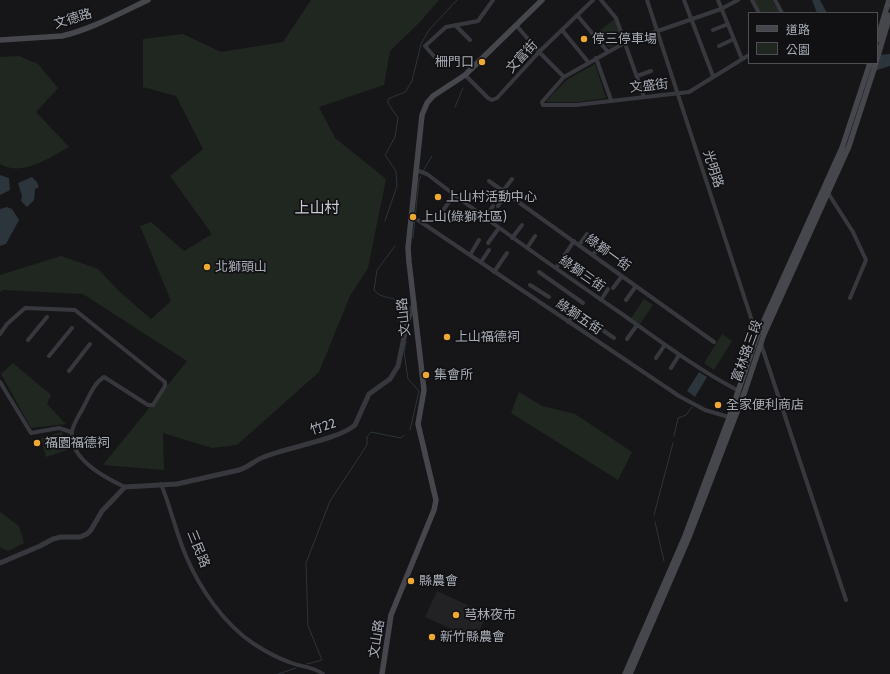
<!DOCTYPE html>
<meta charset="utf-8">
<style>
body{margin:0}
#map{position:relative;width:890px;height:674px;overflow:hidden;background:#161618;font-family:Cabin,"Noto Sans TC",sans-serif}
canvas{display:block}
.legend{position:absolute;left:748px;top:12px;width:130px;height:52px;box-sizing:border-box;background:#111113;border:1px solid #4d4f55;margin:0;padding:5px 7px;list-style:none;font-size:12px;color:#a8adb7}
.legend li{display:flex;align-items:center;gap:8px;height:20px}
.legend b{width:20px;border:1px solid #4d4f55}
</style>
<div id="map">
<canvas width="890" height="674"></canvas>
<ul class="legend">
<li><b style="height:5px;background:#45474c"></b>道路</li>
<li><b style="height:11px;background:#202720"></b>公園</li>
</ul>
</div>
<script>
const ctx = document.querySelector('canvas').getContext('2d');
ctx.lineJoin = 'round';
function paint(path, color) {
  ctx.fillStyle = color;
  ctx.fill(path, 'evenodd');
}
function strokePath(path, color, width, dash) {
  ctx.strokeStyle = color;
  ctx.lineWidth = width;
  ctx.lineCap = dash ? 'butt' : 'round';
  ctx.setLineDash(dash || []);
  ctx.stroke(path);
}
function drawText(font, color, halo, rows, align = 'center') {
  ctx.font = font + ' Cabin,"Noto Sans TC",sans-serif';
  ctx.lineWidth = 3.5;
  ctx.setLineDash([]);
  ctx.textBaseline = 'middle';
  ctx.strokeStyle = halo;
  ctx.fillStyle = color;
  for (const [text, x, y, turn = 0] of rows) {
    ctx.save();
    ctx.translate(x, y);
    ctx.rotate((+turn || 0) * Math.PI / 180);
    ctx.textAlign = isNaN(turn) ? turn : align;
    if (halo) ctx.strokeText(text, 0, 0);
    ctx.fillText(text, 0, 0);
    ctx.restore();
  }
}
paint(new Path2D(`
 M437,591L487,614L475,640L425,617Z`), '#222225');
paint(new Path2D(`
 M311,0H439L421,21L390,51L384,85L319,107L335,138L386,179L368,268L350,296L319,372L237,445L212,448L163,433L164,470L103,465L187,361L83,294L3,290L0,292V275L61,256L98,269L120,292L151,319L171,301L140,226L151,222L184,251L212,234L170,176L203,149L176,96L143,87V39L183,34L221,52L283,42Z
 M754,0H772L780,13H760Z
 M615,19L621,38L620,41L610,48L607,46L596,33Z
 M19,56L38,64L58,88L36,112L69,147C49,158 22,177 0,164V57Z
 M595,64L606,98L578,102H547V100L568,79Z
 M644,299L653,305L640,324L631,318Z
 M722,334L732,341L714,370L704,363Z
 M13,363L51,395L47,404L66,424L31,428L1,374Z
 M519,392L542,406L575,414L632,452L618,480L511,413Z
 M62,432L67,450L46,457L41,438Z
 M0,512L19,526L24,543L8,551L0,547Z`), '#202720');
paint(new Path2D(`
 M812,0H820L827,13H817Z
 M890,54V66L874,71L864,63H877L880,55Z
 M0,175L9,178L10,190L0,195Z
 M32,177L37,182L39,187L35,189L34,200L27,207L21,201L22,196L18,183Z
 M7,207L12,209L19,220L6,244L0,246V209Z
 M699,372L707,377L695,397L687,391Z`), '#2c353b');
strokePath(new Path2D(`
 M455,107L463,88
 M423,171L432,156
 M385,221L397,186L396,171L385,155L395,137L398,118L388,103V99L405,92L412,81L421,44L429,30L457,0
 M413,238L419,180L421,176
 M395,246L377,270L374,290C381,300 395,295 403,305L398,321L403,324
 M406,341L404,352L408,379L419,391L410,430
 M674,436L678,418L686,415L692,407
 M654,515L673,443
 M655,522L664,561
 M307,664L322,660L308,626L306,563L330,501L367,445V437L371,432L401,438L404,435
 M278,674L296,668`), '#2c353b', 1);
strokePath(new Path2D(`
 M601,0L616,18L644,97
 M647,0L757,336
 M684,0L713,76
 M718,0L742,59
 M738,0L721,9L626,42L564,77L542,102L543,105H576L689,92L749,55
 M752,0L759,13
 M775,0L782,13
 M577,15L608,52
 M455,25L470,40
 M516,25L539,52L564,77
 M562,30L589,63
 M713,30L728,24
 M719,46L734,39
 M596,58L611,100
 M439,62L425,46L446,27L478,21L493,0
 M465,75L488,98L492,100L497,98L539,52L593,0
 M637,76L651,71
 M416,170L427,174C491,223 556,269 622,314C660,341 697,369 739,391
 M489,181L714,342
 M503,191L512,179
 M828,193L853,232L866,260L850,298
 M498,206L506,193
 M444,209L454,195
 M485,218L493,206
 M418,220L679,396L705,410L732,418
 M512,238L522,225
 M488,243L499,228
 M579,245L587,234
 M527,248L535,236
 M470,255L479,240
 M593,255L600,245
 M481,262L489,250
 M556,268L574,241
 M494,272L507,253
 M539,272L583,303
 M530,285L549,297
 M613,288L622,276
 M601,300L608,289
 M626,300L636,286
 M568,322L577,310
 M591,322L614,338
 M0,334L7,324L25,308L75,310L165,382V386L153,405H148L104,377C93,384 89,397 83,408C80,414 72,425 72,433C70,459 105,478 125,487
 M627,339L637,325
 M28,340L47,317
 M761,344L846,600
 M49,356L72,328
 M656,358L664,346
 M671,368L679,355
 M69,371L90,344
 M0,382L31,433L59,428L71,432
 M161,484C171,508 176,533 186,556C200,589 224,624 254,644C265,651 277,658 289,662C300,667 313,666 323,674`), '#37383d', 4);
strokePath(new Path2D(`
 M0,563L40,546L53,539L61,537H80L87,534L91,530L102,511L125,487L177,484L239,470C249,467 255,460 264,457C287,447 338,440 355,425L369,394L390,379L398,366L407,323L414,303`), '#37383d', 5);
strokePath(new Path2D(`
 M0,40L62,36C92,29 120,13 148,0
 M877,40L889,0
 M877,59L890,15
 M382,674L391,615L434,510L436,500L418,424L424,390L409,262L408,248L422,115L427,103L433,96L465,75L542,0
 M625,674L685,536L729,418L757,336L842,148L870,63
 M630,674L689,537L745,391L764,334L849,146L876,63`), '#45474c', 5.5);
for (const [x, y, r, color] of [
 [584,39,4,"#f0a835"],
 [482,62,4,"#f0a835"],
 [438,197,4,"#f0a835"],
 [413,217,4,"#f0a835"],
 [207,267,4,"#f0a835"],
 [447,337,4,"#f0a835"],
 [426,375,4,"#f0a835"],
 [718,405,4,"#f0a835"],
 [37,443,4,"#f0a835"],
 [411,581,4,"#f0a835"],
 [456,615,4,"#f0a835"],
 [432,637,4,"#f0a835"]
]) {
  const dot = new Path2D();
  dot.arc(x, y, r, 0, 2 * Math.PI);
  ctx.fillStyle = color;
  ctx.fill(dot);
  strokePath(dot, '#111113', 1.5);
}
drawText('13px', '#a8adb7', '#111113', [
 ["文德路",73,19,-17],
 ["文富街",522,57,-47],
 ["文盛街",649,86,-6],
 ["光明路",713,169,72],
 ["綠獅一街",608,253,36],
 ["綠獅三街",582,274,35],
 ["文山路",404,317,-96],
 ["綠獅五街",579,317,34],
 ["富林路三段",747,351,-70],
 ["竹22",323,427,-17],
 ["三民路",198,549,68],
 ["文山路",377,639,-81]
]);
drawText('13px', '#a8adb7', '#111113', [
 ["停三停車場",592,39],
 ["柵門口",474,62,"right"],
 ["上山村活動中心",446,197],
 ["上山(綠獅社區)",421,217],
 ["北獅頭山",215,267],
 ["上山福德祠",455,337],
 ["集會所",434,375],
 ["全家便利商店",726,405],
 ["福園福德祠",45,443],
 ["縣農會",419,581],
 ["芎林夜市",464,615],
 ["新竹縣農會",440,637]
], 'left');
drawText('15px', '#c9ccd4', '#111113', [
 ["上山村",317,209]
]);
</script>
